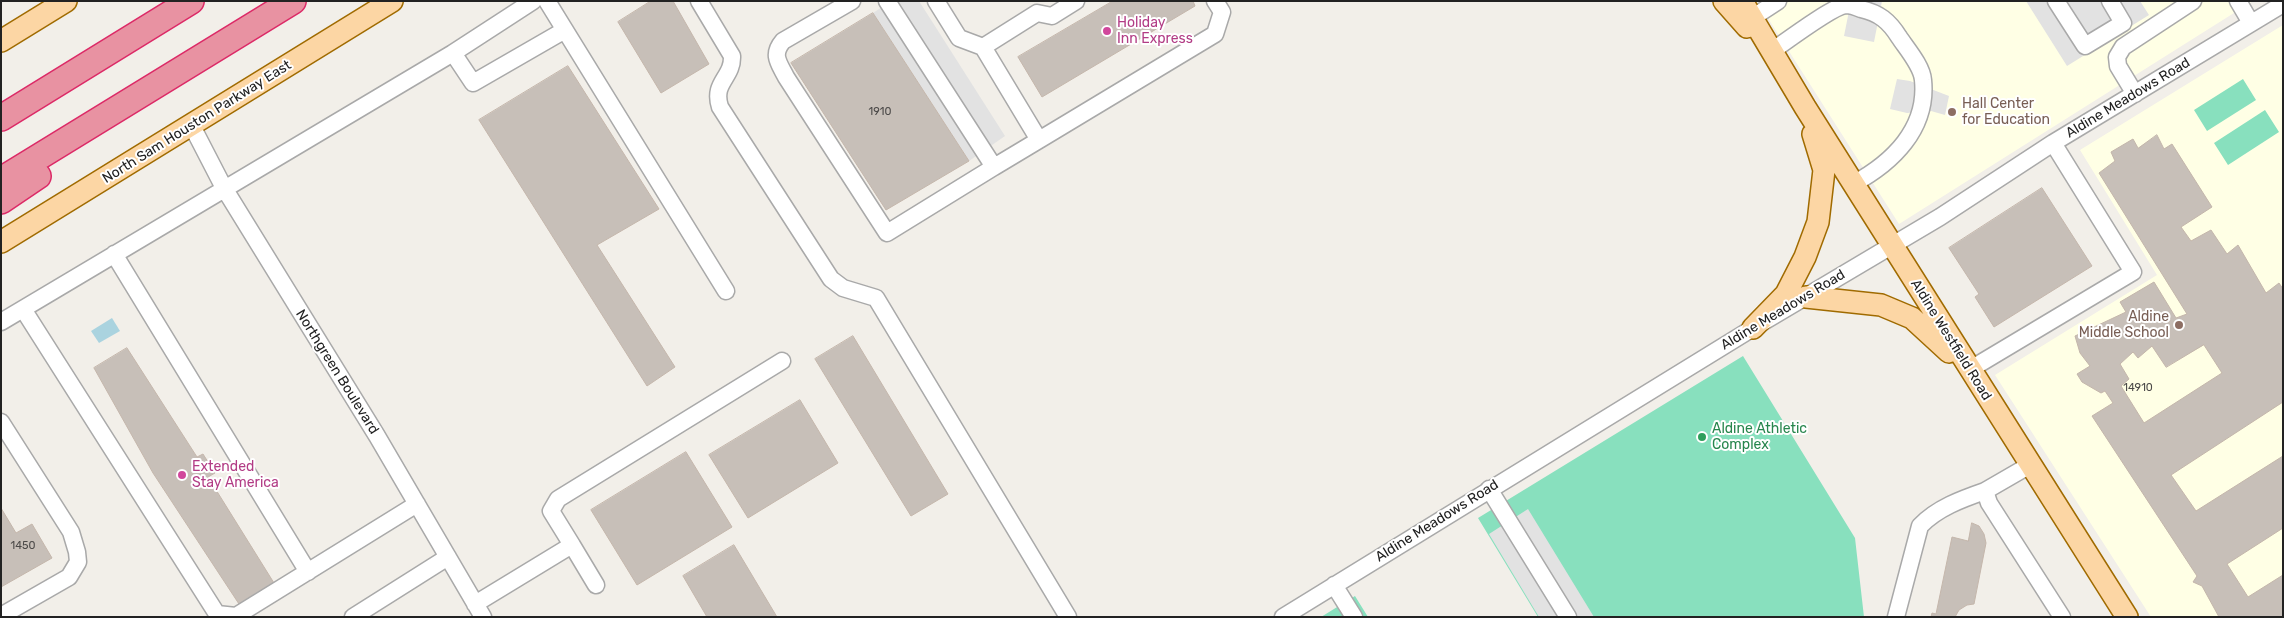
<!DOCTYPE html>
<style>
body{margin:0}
#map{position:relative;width:2284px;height:618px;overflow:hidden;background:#f2efe9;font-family:Rubik,sans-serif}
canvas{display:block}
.frame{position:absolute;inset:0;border:2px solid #222;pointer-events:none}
</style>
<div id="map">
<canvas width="2284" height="618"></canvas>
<div class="frame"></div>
</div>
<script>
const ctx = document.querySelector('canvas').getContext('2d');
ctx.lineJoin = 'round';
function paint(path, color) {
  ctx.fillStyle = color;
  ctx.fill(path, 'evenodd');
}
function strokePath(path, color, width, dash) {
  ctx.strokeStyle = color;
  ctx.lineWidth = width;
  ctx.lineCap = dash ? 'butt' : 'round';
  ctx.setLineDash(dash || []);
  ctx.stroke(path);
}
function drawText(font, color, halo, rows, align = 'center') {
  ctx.font = font + ' Rubik,sans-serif';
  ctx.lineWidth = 4;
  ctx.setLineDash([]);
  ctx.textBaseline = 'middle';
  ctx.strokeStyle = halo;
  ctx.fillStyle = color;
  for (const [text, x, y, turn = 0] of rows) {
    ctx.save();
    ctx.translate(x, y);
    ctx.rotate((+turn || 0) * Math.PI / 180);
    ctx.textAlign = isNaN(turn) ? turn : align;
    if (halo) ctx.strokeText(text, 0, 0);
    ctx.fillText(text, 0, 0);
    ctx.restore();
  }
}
paint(new Path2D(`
 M1757,1H2253L1899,224Z
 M2283,25V617H2151L1995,375L2157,275L2080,150Z`), '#ffffe5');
paint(new Path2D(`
 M2243,79L2256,100L2207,131L2194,110Z
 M2265,110L2279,132L2228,165L2214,143Z
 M1743,356L1855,538L1864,617H1538L1478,518Z
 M1355,596L1368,617H1321Z`), '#88e0be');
paint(new Path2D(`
 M891,1H919L1005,136L969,161L873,13Z
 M1851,1H1882L1874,42L1844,36Z
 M2026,1H2140L2149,15L2067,66Z
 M1897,79L1910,81L1949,96L1945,115L1931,111L1907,113L1890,109Z
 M1528,509L1594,617H1539L1489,534Z`), '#e2e2e2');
paint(new Path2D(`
 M112,318L120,331L99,343L91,331Z`), '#aad3df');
const building = new Path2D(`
 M651,1H673L709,64L661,93L618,22Z
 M1113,1H1193L1195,6L1042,97L1018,57Z
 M873,13L969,161L886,210L791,63Z
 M568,66L659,209L597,245L675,367L647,386L479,120Z
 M2157,135L2164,149L2172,144L2212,207L2181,227L2191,241L2211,230L2227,254L2238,245L2266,293L2279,283L2283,289V402L2171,475L2196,511L2283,456V528L2227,564L2248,597L2283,575V617H2219L2202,586L2193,582L2197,576L2092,416L2113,403L2105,391L2101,393L2082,382L2077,374L2090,366L2080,353L2075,336L2126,312L2120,302L2154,282L2176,318L2187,314L2099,173L2115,161L2111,152L2133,139L2138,148ZM2204,345L2222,373L2144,423L2121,386L2129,379L2120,364L2133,352L2138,358L2152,346L2166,367Z
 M2042,188L2092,266L1994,327L1975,297L1979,294L1949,248Z
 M853,336L948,494L911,516L815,359Z
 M127,348L197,457L203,454L215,473L208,477L274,583L239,604L153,473L94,368Z
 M800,400L838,463L748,518L709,455Z
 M686,452L732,527L637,585L591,510Z
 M1,508L16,533L32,524L52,558L1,587Z
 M1972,523L1979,526L1984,534L1986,543L1974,604L1967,605L1959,610L1955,617H1931L1932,613L1936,614L1952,537L1968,541Z
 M734,545L777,617H707L683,576Z`);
paint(building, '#c7bfb8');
strokePath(building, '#c4b6ab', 1);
const minor = new Path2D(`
 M547,1L726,291
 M699,1L732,56C733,78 712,82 720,107L831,279L843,288L876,298L1068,617
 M852,1L783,41C771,55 779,63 786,77L887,233L994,167L887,1
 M936,1L959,38L983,47L1037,13L1052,16L1076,1
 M2056,1L2085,46L2123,23L2110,1
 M2238,1L2251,23
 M1752,18L1778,1
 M983,47L1039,140L1215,34L1222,12L1215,1
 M1772,51C1785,42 1833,6 1846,5C1851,5 1856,7 1861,9C1879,13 1889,21 1899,37C1907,49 1922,66 1923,80C1928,129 1892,163 1853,184
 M453,53L473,83L565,30
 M2135,94L2118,66L2117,57L2123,47L2193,1
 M192,126L224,188L377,436L483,617
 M994,167L1039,140
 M114,254L308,572
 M23,309L217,614L236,616L417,504
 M1,322L453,53L533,1
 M1969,370L2133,272L2053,143
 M1,422L71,532L77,552L78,562L69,577L1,616
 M2030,465L1985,491L1989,503L2062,617
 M1489,489L1568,617
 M572,545L596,585
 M1334,585L1354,617
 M475,604L572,545L551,511L558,499L782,361
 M353,617L448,557
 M1283,617L1753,328L1940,217L2053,143L2283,4
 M1896,617L1920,526C1937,508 1962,499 1985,491`);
const major = new Path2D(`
 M1724,1L1747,27
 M1742,1L1805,107L2127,617
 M1,41L66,1
 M1,242L392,1
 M1806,297L1881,305L1912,318L1949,352
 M1753,328L1786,294L1805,257L1818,222L1824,170L1813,134`);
const highway = new Path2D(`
 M1,118L191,1
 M1,180L293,1
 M1,201L38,176`);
strokePath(minor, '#a9a9a9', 19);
strokePath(major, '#a06b00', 24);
strokePath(highway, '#dc2a67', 28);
strokePath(minor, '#fff', 16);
strokePath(major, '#fcd6a4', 21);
strokePath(highway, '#e892a2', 25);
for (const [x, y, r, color] of [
 [1107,31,5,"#d1479c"],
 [1952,112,5,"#8d6e63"],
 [2179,325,5,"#8d6e63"],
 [1702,437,5,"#2e9e5b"],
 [182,475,5,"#d1479c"]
]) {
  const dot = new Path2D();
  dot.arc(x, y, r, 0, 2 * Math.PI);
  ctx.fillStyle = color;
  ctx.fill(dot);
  strokePath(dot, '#fff', 2);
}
drawText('11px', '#4b4948', null, [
 ["1910",880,112],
 ["14910",2138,388],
 ["1450",23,546]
]);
drawText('14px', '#b23c85', '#fff', [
 ["Holiday",1117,23],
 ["Inn Express",1117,39],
 ["Extended",192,467],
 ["Stay America",192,483]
], 'left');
drawText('14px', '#222', '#fff', [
 ["Aldine Meadows Road",2128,98,-31],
 ["North Sam Houston Parkway East",197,122,-32],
 ["Aldine Meadows Road",1783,310,-31],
 ["Aldine Westfield Road",1951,340,58],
 ["Northgreen Boulevard",337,372,58],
 ["Aldine Meadows Road",1437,521,-32]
]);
drawText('14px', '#785e54', '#fff', [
 ["Hall Center",1962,104],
 ["for Education",1962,120],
 ["Aldine",2169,317,"right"],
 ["Middle School",2169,333,"right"]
], 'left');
drawText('14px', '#27864d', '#fff', [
 ["Aldine Athletic",1712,429],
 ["Complex",1712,445]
], 'left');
</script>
